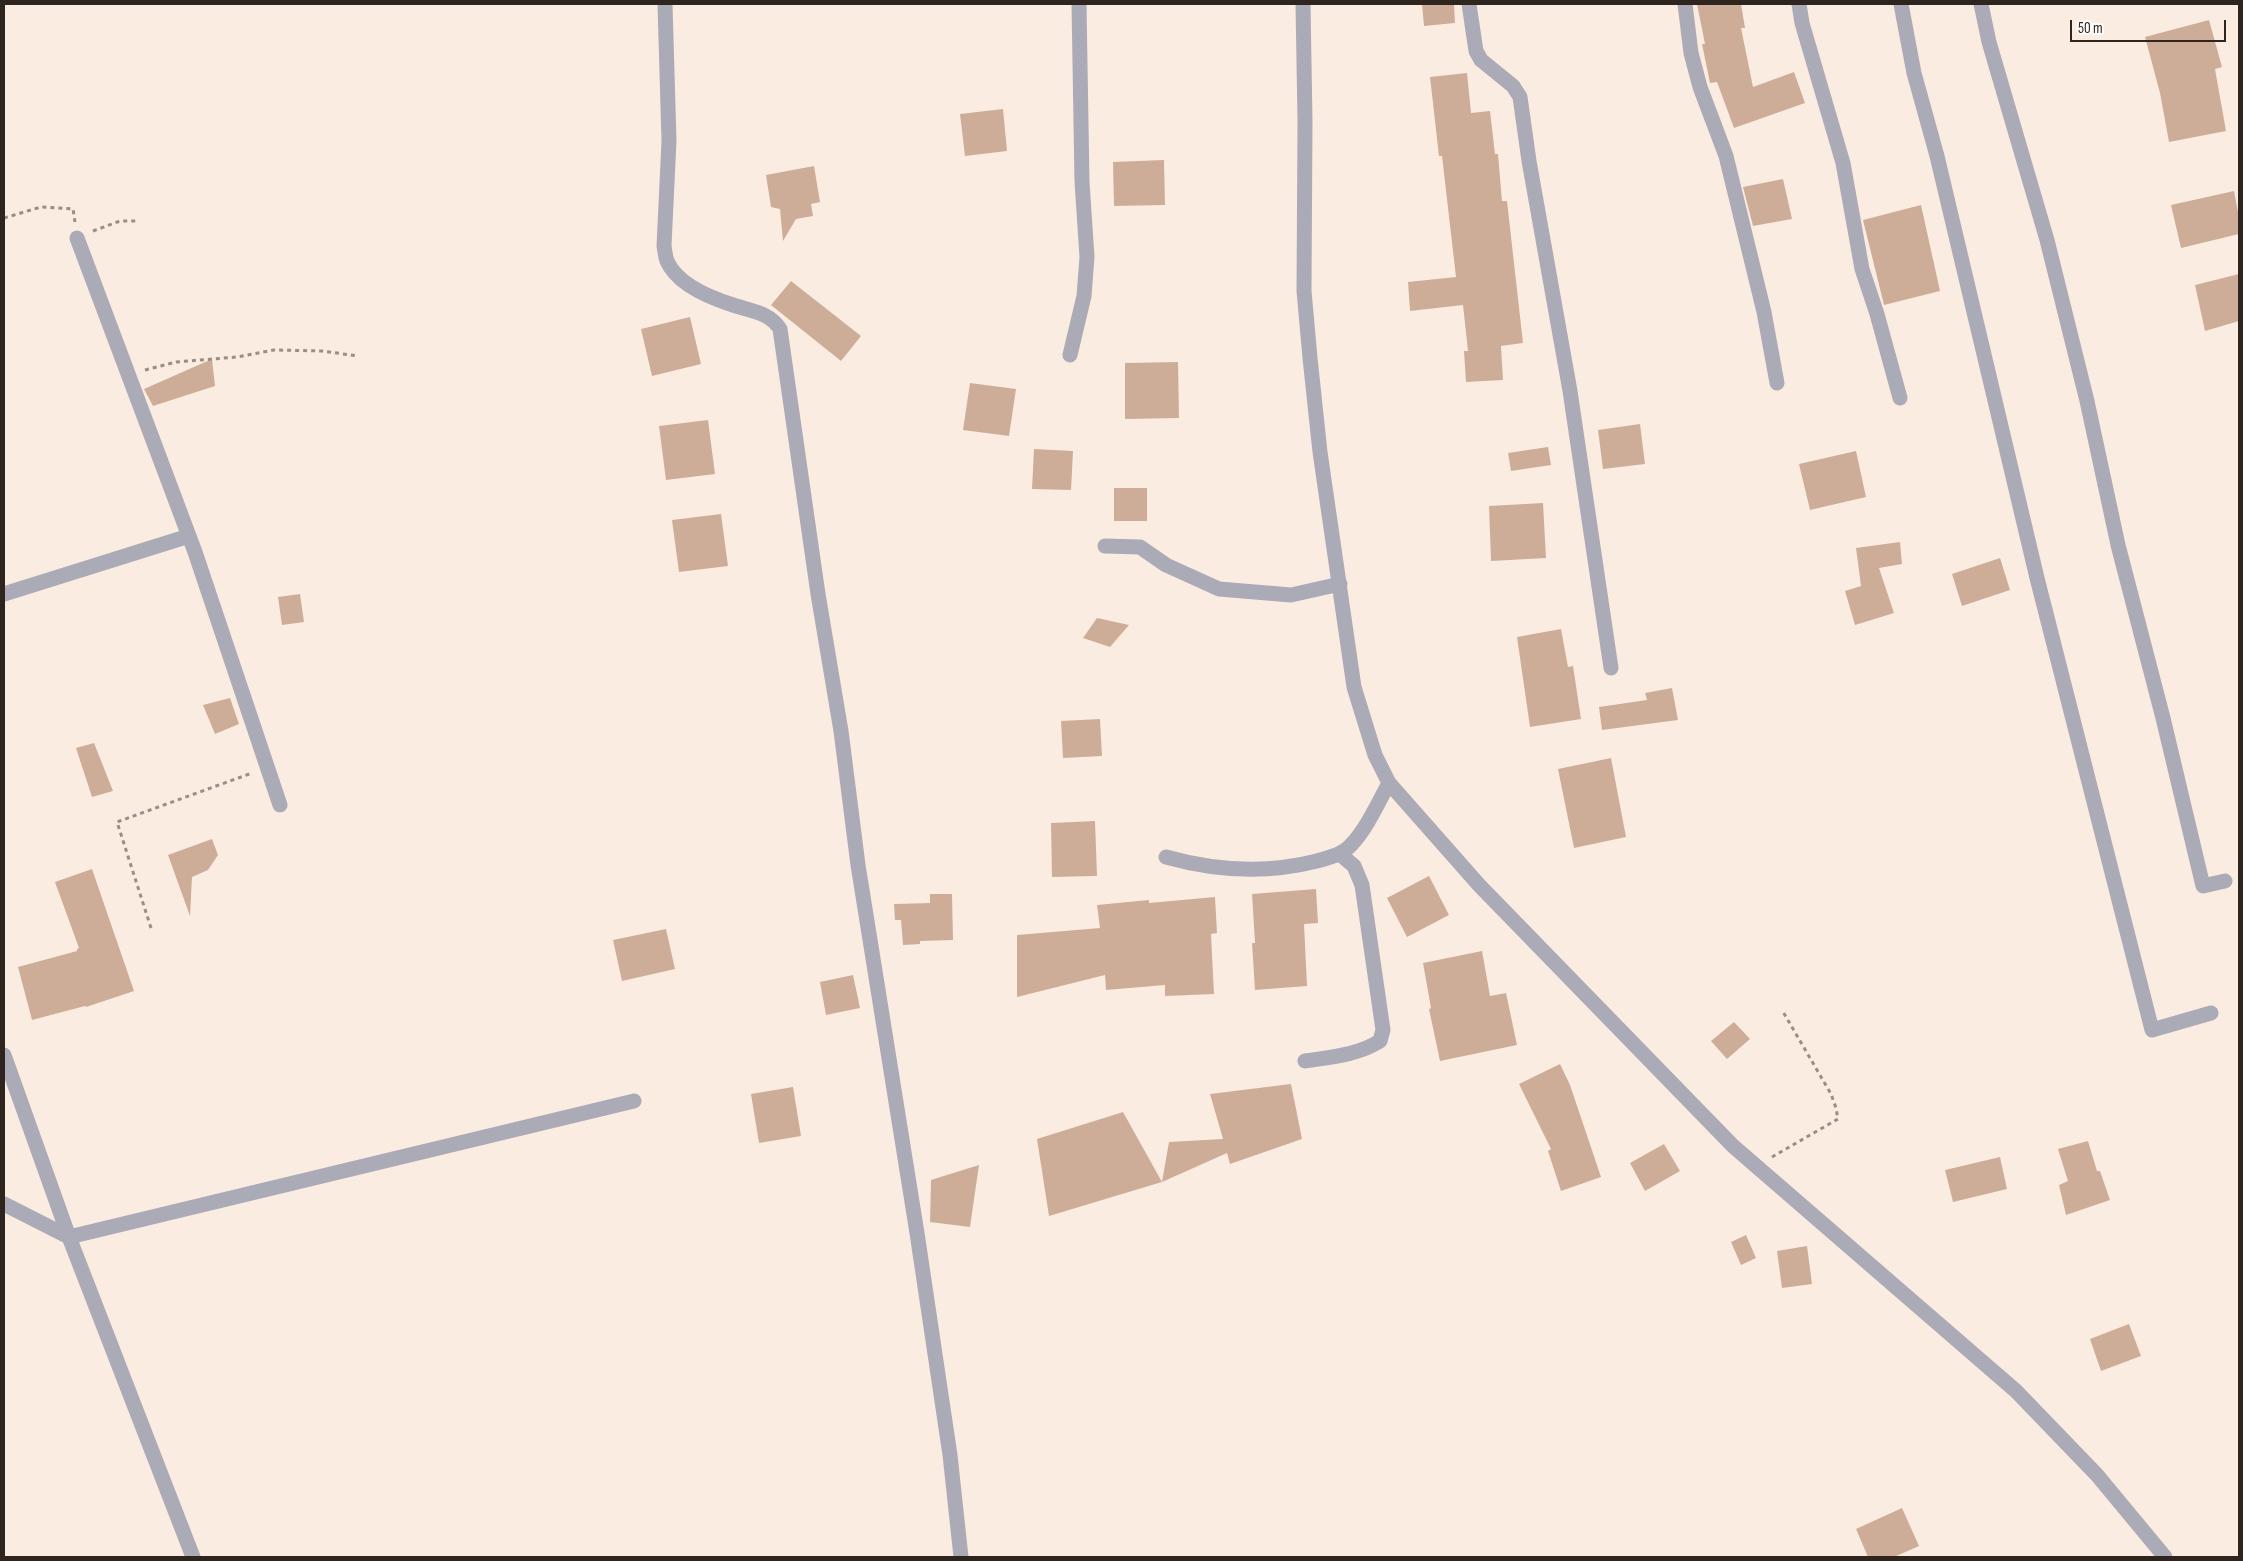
<!DOCTYPE html>
<style>
body{margin:0}
#map{position:relative;width:2243px;height:1561px;overflow:hidden;background:#fbece2;font-family:"Sofia Sans Condensed",sans-serif}
canvas{display:block}
.frame{position:absolute;inset:0;border:5px solid #2f251f;pointer-events:none}
.scale{position:absolute;left:2070px;top:20px;width:156px;height:22px;box-sizing:border-box;border:2px solid #2f251f;border-top:0;padding-left:6px;font-size:15px;line-height:18px;white-space:nowrap;color:#2f251f;-webkit-text-stroke:4px #fcfcfc;paint-order:stroke}
</style>
<div id="map">
<canvas width="2243" height="1561"></canvas>
<div class="frame"></div>
<div class="scale">50 m</div>
</div>
<script>
const ctx = document.querySelector('canvas').getContext('2d');
ctx.lineJoin = 'round';
function paint(path, color) {
  ctx.fillStyle = color;
  ctx.fill(path, 'evenodd');
}
function strokePath(path, color, width, dash) {
  ctx.strokeStyle = color;
  ctx.lineWidth = width;
  ctx.lineCap = dash ? 'butt' : 'round';
  ctx.setLineDash(dash || []);
  ctx.stroke(path);
}
paint(new Path2D(`
 M1422,4H1454L1455,23L1424,26Z
 M1697,4H1741L1745,28H1741L1753,87L1794,72L1805,103L1734,128L1717,82L1710,83L1702,44H1705Z
 M2209,20L2222,67L2215,69L2226,131L2169,142L2160,93L2145,37Z
 M1467,73L1471,113L1490,111L1495,154H1498L1502,201H1507L1523,343L1501,346L1503,380L1466,382L1464,351H1468L1463,305L1410,311L1408,282L1456,277L1442,156H1439L1430,77Z
 M1003,109L1007,151L965,156L960,114Z
 M1164,160L1165,205L1114,206L1113,162Z
 M814,166L820,202L811,204L813,216L796,219L783,241L780,209L771,207L766,175Z
 M1783,179L1792,219L1753,226L1743,187Z
 M2234,191L2239,217V234L2181,248L2171,205Z
 M1921,205L1940,291L1884,305L1863,220Z
 M2239,274V321L2205,331L2195,285Z
 M791,281L861,336L841,361L771,305Z
 M690,317L701,364L652,376L641,329Z
 M212,359L215,386L153,406L144,389Z
 M1178,362L1179,418L1125,419V363Z
 M970,383L1016,389L1009,436L963,430Z
 M708,420L715,474L666,480L659,426Z
 M1640,424L1645,464L1603,469L1598,430Z
 M1548,447L1551,465L1511,471L1508,453Z
 M1034,449L1073,451L1071,490L1032,489Z
 M1856,451L1866,497L1810,510L1799,464Z
 M1114,488H1147V521H1114Z
 M1543,503L1546,558L1491,561L1489,506Z
 M721,514L728,566L679,572L672,520Z
 M1900,542L1902,564L1879,568L1894,613L1855,625L1845,591L1861,586L1856,548Z
 M2000,558L2010,590L1962,606L1952,574Z
 M300,594L304,622L282,625L278,597Z
 M1097,618L1129,625L1110,647L1083,638Z
 M1561,629L1568,667L1573,666L1581,719L1530,727L1517,637Z
 M1672,688L1678,720L1602,730L1599,707L1647,700L1645,693Z
 M230,698L239,724L215,734L203,705Z
 M1100,719L1102,756L1063,758L1061,721Z
 M94,743L113,791L92,797L76,748Z
 M1611,758L1626,837L1574,848L1558,769Z
 M1095,821L1097,876L1052,877L1051,823Z
 M212,839L218,855L208,870L192,877L190,916L168,855Z
 M92,869L134,991L86,1007L85,1006L32,1020L18,967L77,951V949L79,948L55,882Z
 M1429,876L1449,915L1407,937L1387,898Z
 M1316,889L1318,923L1304,924L1307,986L1255,990L1252,943H1255L1252,894Z
 M930,894H952L953,940L920,941V944L903,945L901,920H895L894,904L930,903Z
 M1215,897L1217,933L1211,934L1214,994L1165,996V985L1106,990L1105,975L1017,997V935L1100,928L1097,905L1149,900V903Z
 M666,929L675,969L622,981L613,940Z
 M1482,951L1490,996L1506,993L1517,1045L1440,1061L1429,1009L1431,1008L1423,963Z
 M853,975L860,1008L826,1015L820,982Z
 M1734,1022L1750,1039L1727,1059L1711,1041Z
 M1560,1064L1570,1085L1601,1177L1561,1191L1548,1151L1551,1149L1519,1084Z
 M1291,1084L1302,1139L1230,1164L1227,1153L1162,1182L1169,1142L1223,1139L1210,1094Z
 M793,1087L801,1136L759,1143L751,1094Z
 M1123,1112L1162,1182L1049,1216L1037,1139Z
 M2088,1141L2097,1171H2100L2110,1200L2066,1215L2059,1185L2068,1181L2058,1149Z
 M1664,1144L1680,1171L1645,1191L1630,1163Z
 M2000,1157L2007,1189L1953,1202L1945,1170Z
 M979,1165L970,1227L930,1222L931,1180Z
 M1746,1235L1756,1258L1741,1265L1731,1242Z
 M1807,1246L1812,1284L1782,1288L1777,1251Z
 M2129,1324L2141,1356L2101,1371L2090,1339Z
 M1902,1508L1919,1546L1894,1557H1868L1856,1529Z`), '#cead98');
strokePath(new Path2D(`
 M4,218L41,207L73,209L75,222
 M93,231L120,221H137
 M145,370L176,362L237,357L274,350L322,351L358,356
 M151,928L117,822L252,773
 M1772,1157L1838,1119L1836,1108L1831,1094L1782,1010`), '#9a8d85', 3, [4, 4]);
strokePath(new Path2D(`
 M665,4L669,141L664,246C665,251 665,256 667,261C677,284 711,298 733,305C751,311 769,312 780,329L818,594L841,731L858,865L917,1233L950,1455L961,1557
 M1303,4L1305,121L1304,291L1310,358L1320,452L1354,687L1375,755L1389,783L1479,885L1733,1146L2016,1391L2097,1475L2165,1557
 M1469,4L1476,51L1481,60L1513,86L1520,97L1529,161L1570,391L1611,668
 M1685,4L1691,53L1700,87L1726,156L1764,312L1777,383
 M1799,4L1802,23L1843,163L1862,269L1877,314L1900,398
 M1901,4L1914,73L1937,156L2037,578L2152,1030L2211,1013
 M1981,4L1989,42L2047,240L2087,401L2118,545L2163,718L2203,886L2225,881
 M77,238L195,552L280,805
 M1070,355L1084,296L1087,257L1082,182L1079,4
 M1105,546L1140,547L1166,565L1219,589L1291,595L1340,584
 M4,594L189,536
 M1166,857C1216,871 1266,874 1317,861C1330,857 1342,855 1351,845C1367,828 1378,803 1389,783
 M4,1055L69,1237L193,1557
 M1305,1061C1331,1057 1358,1055 1380,1041L1383,1030L1362,885L1354,866L1340,854
 M4,1204L69,1237L634,1101`), '#ababb7', 15);
</script>
